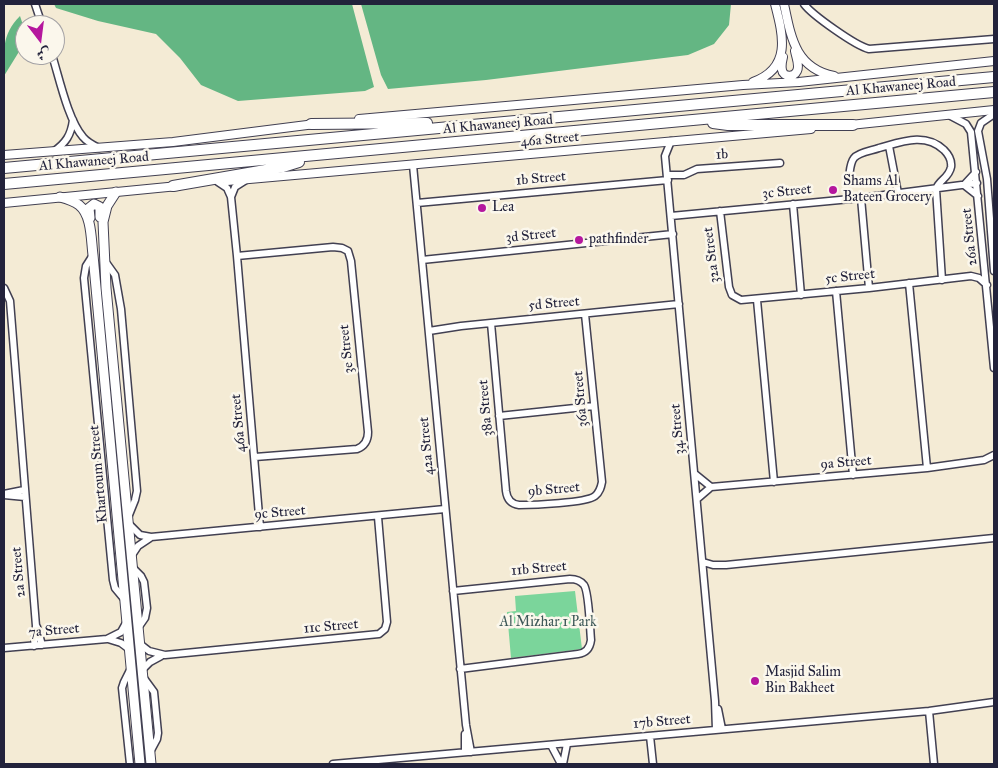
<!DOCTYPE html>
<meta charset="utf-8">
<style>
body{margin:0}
#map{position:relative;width:998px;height:768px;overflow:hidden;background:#f4ebd5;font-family:"IM FELL Great Primer",Amiri,serif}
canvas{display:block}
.frame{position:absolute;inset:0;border:5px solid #22223b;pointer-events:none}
.north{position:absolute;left:15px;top:15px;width:50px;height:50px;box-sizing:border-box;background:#fbf7ec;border:1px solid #a4a2a5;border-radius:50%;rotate:165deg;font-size:14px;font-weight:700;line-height:20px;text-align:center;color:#22223b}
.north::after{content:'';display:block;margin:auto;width:18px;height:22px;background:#b5179e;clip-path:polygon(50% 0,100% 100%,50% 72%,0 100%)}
</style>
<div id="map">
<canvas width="998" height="768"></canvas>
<div class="frame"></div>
<div class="north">ش</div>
</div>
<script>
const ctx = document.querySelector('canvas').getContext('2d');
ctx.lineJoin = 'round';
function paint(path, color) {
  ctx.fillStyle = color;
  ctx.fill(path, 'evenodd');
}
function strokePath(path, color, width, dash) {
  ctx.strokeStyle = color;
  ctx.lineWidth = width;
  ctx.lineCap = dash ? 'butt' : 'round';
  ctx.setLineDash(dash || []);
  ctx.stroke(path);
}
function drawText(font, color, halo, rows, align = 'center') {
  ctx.font = font + ' "IM FELL Great Primer",serif';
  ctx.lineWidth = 5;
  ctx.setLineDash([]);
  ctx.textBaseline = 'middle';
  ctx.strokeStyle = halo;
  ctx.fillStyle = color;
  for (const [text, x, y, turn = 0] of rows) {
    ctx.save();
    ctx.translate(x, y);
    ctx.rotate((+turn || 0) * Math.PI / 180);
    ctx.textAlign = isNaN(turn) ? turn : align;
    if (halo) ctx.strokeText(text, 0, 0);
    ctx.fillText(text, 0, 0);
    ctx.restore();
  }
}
paint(new Path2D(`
 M575,591L582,649L511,658L507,612L516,611L515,596Z`), '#7bd59b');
paint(new Path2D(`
 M54,4H352L374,87L365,91L238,101L201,85L180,58L156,34L98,21L56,8Z
 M361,4H731L729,25L714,44L688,55L486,80L388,89L381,75Z
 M20,16L25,31V42L4,76C4,52 1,35 20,16Z`), '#64b683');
const minor = new Path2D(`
 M35,4L42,25
 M804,4C812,15 856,46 869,49L994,39
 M52,55C59,77 68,120 83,137C87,142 93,145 99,148
 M994,114L981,123L978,131L987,179L994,271
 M949,115L966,124L971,132L994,368
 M671,141L665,156L715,701L716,730
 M889,146L898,193
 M53,152C66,143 71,135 73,120
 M413,165L466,725L471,752
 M976,172L964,185L978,196
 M667,175H684L697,169L780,163
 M849,177C850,171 850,163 854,158C859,152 871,151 879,148C901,142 925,132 944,150C949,155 952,160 951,167C949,178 939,180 936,189L942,280
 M218,182L227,188L231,197L237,256L260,527
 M231,197L235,187L246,180
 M861,198L869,288
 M417,203L668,180
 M793,204L801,295
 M720,211L729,287L732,295L741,300L869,288L971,276L979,278L987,285
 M671,216L861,198L977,183
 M93,255L86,266L84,278L113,580L115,588L125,600
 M237,256L333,247L342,248L348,251L351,261L368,432C368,440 365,446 357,449L255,457
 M422,260L673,234
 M105,261L115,275L121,309L137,491L135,500L129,515
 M909,283L927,468
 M4,288L10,301L36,626L34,646
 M836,291L853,475
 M757,300L774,482
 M491,323L506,491C507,499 511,504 519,505C533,505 586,503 595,496C600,492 601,487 602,482L585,314
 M429,331L461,326L679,304
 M499,416L594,406
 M695,474L711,487
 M4,494L24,490
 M4,495L25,497
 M697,499L711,487L927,468L984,460L994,455
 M129,524L140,535L151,537L445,509
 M132,555L138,546L150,538
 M703,562L713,565H726L994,538
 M133,568L141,576L144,582L147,608L145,618L138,628
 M453,591L570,579C575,579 580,580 584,585C589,592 590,630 591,640C590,648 586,653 578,654L460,669
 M37,627L42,645
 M108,639L121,643L129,649
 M140,644L149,651L165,655L379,634L385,629L387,622L378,517
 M4,648L107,639L121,632L126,623
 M142,670L150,662L161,656
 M143,677L154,692L158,733L157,739L150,752
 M718,709L722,729
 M929,711L934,764
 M465,734V752
 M650,736L653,764
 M551,745L561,764
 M130,764L122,688L124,682L131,668
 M333,764L929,711L994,702
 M563,764L567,744`);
const tertiary = new Path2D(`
 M784,4C791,37 795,68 834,76
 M783,57C782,61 781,66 782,70C783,77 794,78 797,71C800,65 796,57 795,51
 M753,82C792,68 783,35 775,4
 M359,119L743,85L799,82L994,61
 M850,125L994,110
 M4,155L173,142L315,124
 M227,181L811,129
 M4,203L178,186`);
const secondary = new Path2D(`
 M116,192L107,206L103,222L106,288L151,764
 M60,197C67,199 74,201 79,205C92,215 91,240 93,255L140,764
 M90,218L89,208L94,204L100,207V217`);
const trunk = new Path2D(`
 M713,123L728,125H853
 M311,124L427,123
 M4,168L994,77
 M4,184L994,92
 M173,186L283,167L299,162`);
strokePath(minor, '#424052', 9);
strokePath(tertiary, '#424052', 10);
strokePath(secondary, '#424052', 11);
strokePath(trunk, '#424052', 12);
strokePath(minor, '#fff', 6);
strokePath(tertiary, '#fff', 8);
strokePath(secondary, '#fff', 9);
strokePath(trunk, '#fff', 10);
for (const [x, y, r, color] of [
 [833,190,5,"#b5179e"],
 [482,208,5,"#b5179e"],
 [579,240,5,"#b5179e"],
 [755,681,5,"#b5179e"]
]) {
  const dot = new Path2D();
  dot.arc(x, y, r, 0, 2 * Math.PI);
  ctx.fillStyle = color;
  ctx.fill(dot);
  strokePath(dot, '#fbf7ec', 2);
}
drawText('14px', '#22223b', '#fbf7ec', [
 ["Al Khawaneej Road",901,87,-5],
 ["Al Khawaneej Road",498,125,-5],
 ["46a Street",550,140,-5],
 ["1b",722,155,-4],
 ["Al Khawaneej Road",94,162,-5],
 ["1b Street",541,179,-5],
 ["3c Street",787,192,-6],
 ["3d Street",531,236,-6],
 ["26a Street",970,237,-96],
 ["32a Street",712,255,-97],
 ["5c Street",850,277,-6],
 ["5d Street",554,304,-5],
 ["3e Street",347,349,-96],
 ["36a Street",581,399,-95],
 ["38a Street",486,408,-95],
 ["46a Street",239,423,-95],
 ["34 Street",678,429,-95],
 ["42a Street",427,446,-95],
 ["9a Street",846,463,-5],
 ["Khartoum Street",99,474,-95],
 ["9b Street",554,490,-5],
 ["9c Street",280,513,-5],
 ["11b Street",539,569,-5],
 ["2a Street",19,572,-95],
 ["11c Street",331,627,-5],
 ["7a Street",54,631,-5],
 ["17b Street",662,722,-5]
]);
drawText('14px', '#22223b', '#fbf7ec', [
 ["Shams Al",843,182],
 ["Bateen Grocery",843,198],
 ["Lea",492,208],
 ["pathfinder",589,240],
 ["Masjid Salim",765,673],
 ["Bin Bakheet",765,689]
], 'left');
drawText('14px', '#3d5858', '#fbf7ec', [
 ["Al Mizhar 1 Park",548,623]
]);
</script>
